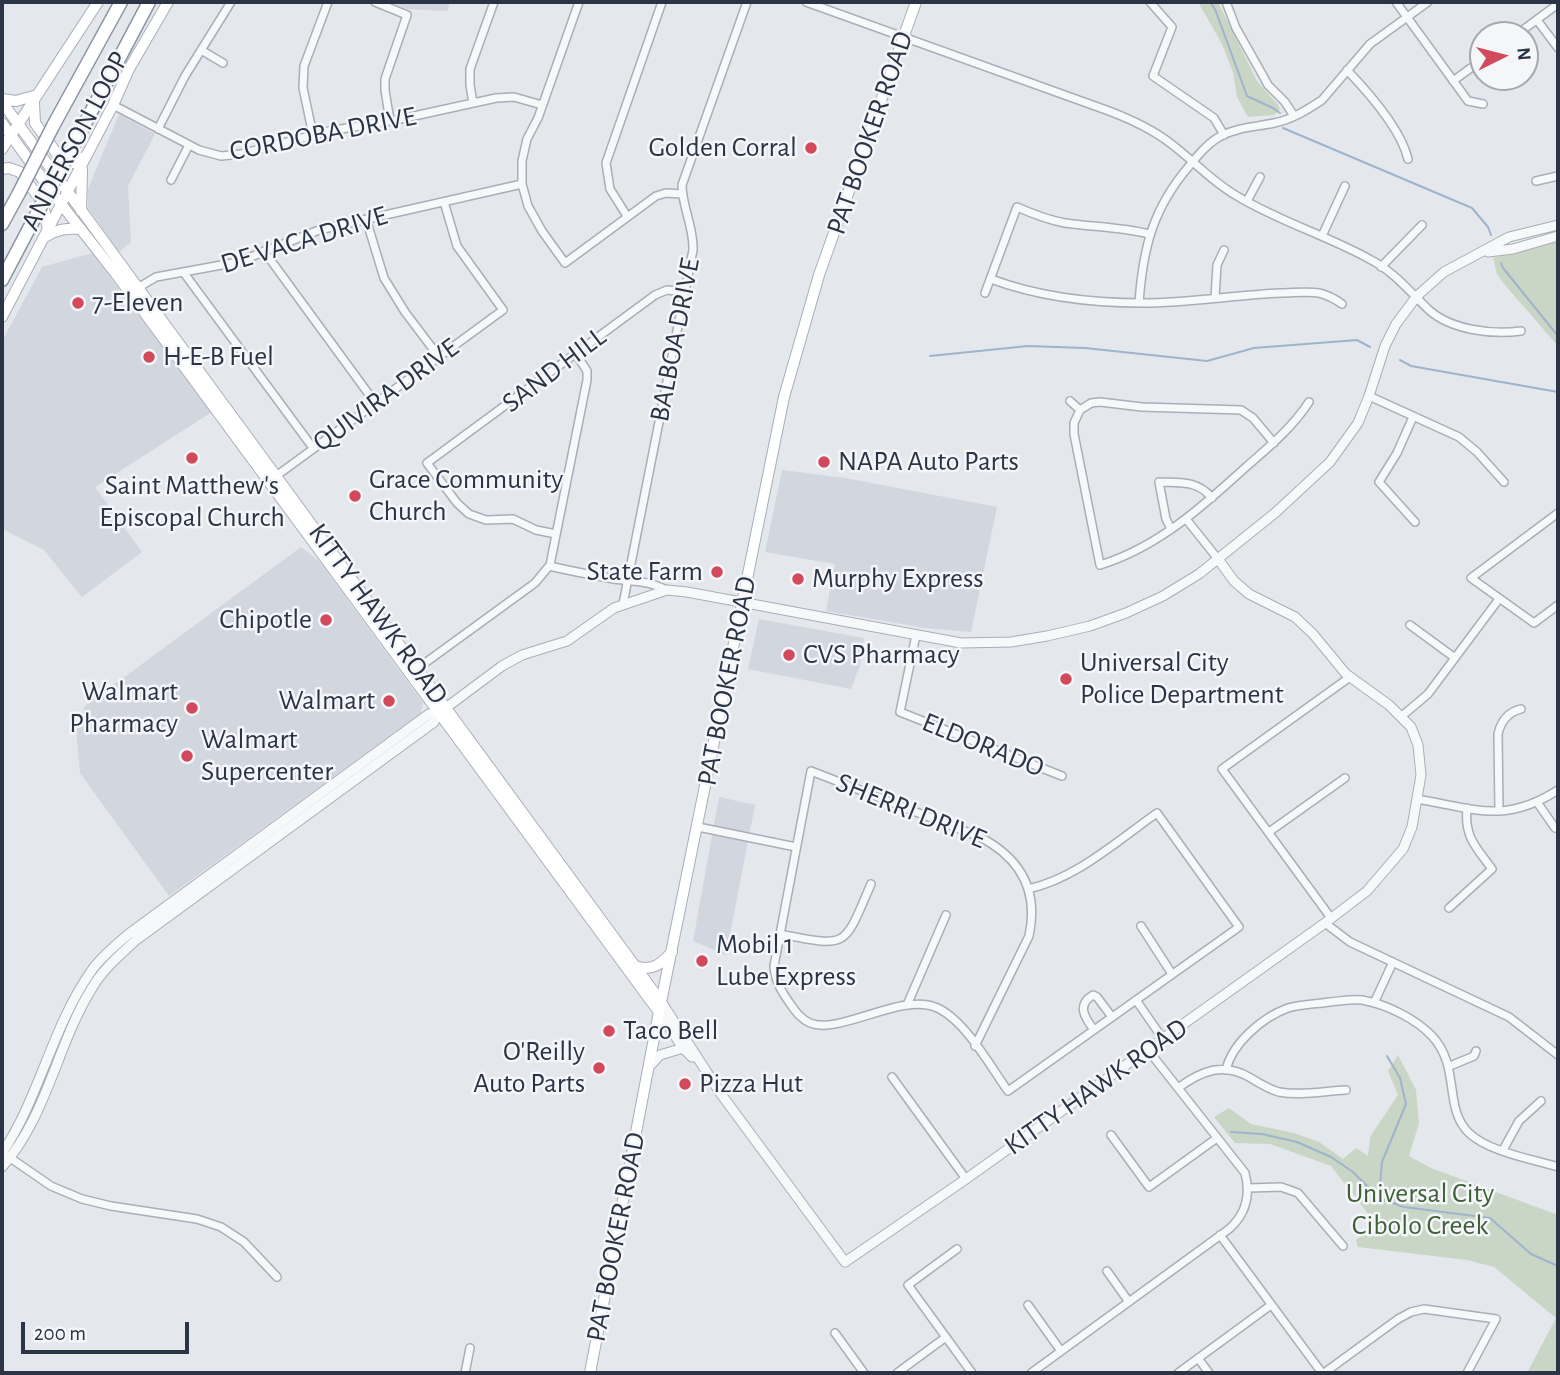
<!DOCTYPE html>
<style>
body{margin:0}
#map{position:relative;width:1560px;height:1375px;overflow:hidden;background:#e4e7ec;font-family:"Alegreya Sans",sans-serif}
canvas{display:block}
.frame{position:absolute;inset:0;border:4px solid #2b3445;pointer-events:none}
.north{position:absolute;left:1469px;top:21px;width:70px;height:70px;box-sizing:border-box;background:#f4f6f9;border:2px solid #a4a8b1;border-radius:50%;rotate:84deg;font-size:19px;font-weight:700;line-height:28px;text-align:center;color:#2b3445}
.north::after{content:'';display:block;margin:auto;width:24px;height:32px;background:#d1495b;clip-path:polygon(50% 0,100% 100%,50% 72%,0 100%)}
.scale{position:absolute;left:21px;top:1322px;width:168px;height:32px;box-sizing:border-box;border:4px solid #2b3445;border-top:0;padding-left:9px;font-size:21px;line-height:24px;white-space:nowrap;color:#2b3445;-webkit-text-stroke:5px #f4f6f9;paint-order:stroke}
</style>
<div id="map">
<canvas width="1560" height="1375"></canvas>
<div class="frame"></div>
<div class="north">N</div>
<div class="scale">200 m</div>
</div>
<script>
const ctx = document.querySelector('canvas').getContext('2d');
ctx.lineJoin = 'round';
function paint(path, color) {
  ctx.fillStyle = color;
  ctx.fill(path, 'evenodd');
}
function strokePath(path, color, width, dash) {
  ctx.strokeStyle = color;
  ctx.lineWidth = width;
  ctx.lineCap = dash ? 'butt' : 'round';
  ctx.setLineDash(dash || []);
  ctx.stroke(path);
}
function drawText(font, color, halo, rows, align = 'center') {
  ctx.font = font + ' "Alegreya Sans",sans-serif';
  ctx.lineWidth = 5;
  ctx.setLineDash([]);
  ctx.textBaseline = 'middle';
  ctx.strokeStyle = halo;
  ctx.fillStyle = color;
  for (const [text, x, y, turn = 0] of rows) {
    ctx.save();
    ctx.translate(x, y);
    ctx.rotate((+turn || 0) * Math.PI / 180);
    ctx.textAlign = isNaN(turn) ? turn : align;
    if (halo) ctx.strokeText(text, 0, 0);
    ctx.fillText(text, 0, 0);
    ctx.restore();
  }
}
paint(new Path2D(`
 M389,2H450L447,11L408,9Z
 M119,114L155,134L128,186L131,242L119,252L88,208V189Z
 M92,253L212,412L95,487L142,552L82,597L44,550L2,529V341L42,267Z
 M782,470L845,478L997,507L971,632L925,628L826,611L835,564L765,552Z
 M301,547L320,562L423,703L421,713L169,896L80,773L76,728L85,706Z
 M759,619L864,638L860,665L851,689L748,669Z
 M719,797L755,805L726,955L693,941Z`), '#d2d6de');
paint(new Path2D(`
 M1198,2H1218L1257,81L1278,105L1280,109L1274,115L1248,117L1237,97L1233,72L1222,44Z
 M1558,239V346L1504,284L1497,274L1493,258Z
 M1398,1055L1416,1090L1419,1123L1409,1156L1431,1168L1558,1215V1373H1527L1556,1318L1494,1267L1467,1260L1358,1247L1356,1240L1377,1225L1331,1166L1270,1144L1235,1143L1214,1117L1229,1108L1251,1124L1294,1133L1319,1142L1343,1159L1356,1148L1368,1156L1370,1137L1398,1095L1388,1071Z`), '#c9d6c5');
strokePath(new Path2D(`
 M1210,2L1215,9L1247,96L1273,108L1280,113
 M1283,128L1472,208L1488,227L1491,235
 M1501,263L1503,268L1558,336
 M930,356L1028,346L1085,348L1207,361L1254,348L1357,340L1370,347
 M1400,360L1411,366L1558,392
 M1231,1132L1262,1134L1297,1142L1331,1157L1353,1172L1379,1198L1404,1207L1490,1218L1531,1254L1558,1266
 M1379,1197L1382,1162L1406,1104L1400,1078L1387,1056`), '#9fb4cc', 2);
const minor = new Path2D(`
 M375,2L407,15L385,79V90L390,121
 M579,2L538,118L527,139L522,161V184L528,206L542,231L565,263L656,196L666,193L682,194
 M806,2L1109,111C1130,119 1152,129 1170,143C1193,160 1212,182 1237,196C1280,222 1329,236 1373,261C1395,273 1411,293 1429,310C1451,330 1493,335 1521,331
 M1150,2L1172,27L1153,76L1214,118L1224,135
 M1226,2L1236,28L1262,74L1268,85L1285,102L1294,116
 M1396,2L1468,101L1483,104
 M1537,20L1558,48
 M1516,35L1558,4
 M201,50L223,63
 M1347,70C1368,92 1401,129 1408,159
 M1453,81L1483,59
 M473,103L470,85V69L494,2
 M113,105L199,150L221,156L241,154L329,131L396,120L496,98L514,97L542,105
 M158,129L185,76L231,2
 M313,135L303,88L304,66L328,2
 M171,180L189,145
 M1536,181L1558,176
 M1247,201L1260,177
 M627,216L610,189L606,163L662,2
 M366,219L384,278L405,312L439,357
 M1322,236L1345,186
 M264,251L376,404
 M1381,267L1422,225
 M184,273L313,448
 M991,279C1039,297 1091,303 1143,303C1189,303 1235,295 1281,293C1293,293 1307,291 1319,293C1328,295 1335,299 1342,304
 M136,289L156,277L238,262L319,230L522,184
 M985,293L1017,207C1033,214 1048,220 1065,223C1093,227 1121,227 1149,234
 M1215,298L1217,265L1224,250
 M1139,303C1143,247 1153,208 1190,165C1199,154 1209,142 1221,136C1238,127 1256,127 1274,123C1291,120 1307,110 1322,100L1370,44L1428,2
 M1369,396L1459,437L1477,452L1504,482
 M1070,401L1080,410
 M1413,417L1397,453L1379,482L1415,522
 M1274,443L1253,418L1241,410L1142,407L1100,402L1091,403L1080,410L1074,423V434L1100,565C1158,547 1202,507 1246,467C1269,447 1292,428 1309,402
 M272,479L503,310L457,246L444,202
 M1558,513L1471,578L1534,623L1558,605
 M1186,519L1218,559
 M1171,529L1166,519L1159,482C1181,483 1197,480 1212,498
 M556,534L536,530L513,519L486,520L469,514L457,503L427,463L655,295L667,290L685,292
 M549,566C571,571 592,575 614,579C635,582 647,580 667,590
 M623,604L693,250C694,227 682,207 682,185L747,2
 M1410,625L1455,658
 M916,635L900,712L1062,776
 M414,671L535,583L550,565L587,380V371L576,354
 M1402,716L1428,694L1499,599
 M1417,799C1475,809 1505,824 1558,790
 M1537,802L1555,828
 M1499,811L1498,734C1501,721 1508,712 1521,709
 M698,827L796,847
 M1269,832L1345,778
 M1449,908L1492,869C1476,847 1464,837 1467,808
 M1331,918L1222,769L1350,677
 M1325,923L1350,942L1509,1017L1558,1055
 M1141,926L1172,974
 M779,934C849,947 843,949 871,884
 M1136,1000L1163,1039
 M1374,1003L1393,962
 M907,1005L946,915
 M1094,1030C1085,1018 1076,1005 1093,995L1097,997L1112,1017
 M975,1046L1029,936C1039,890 1020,858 980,837L811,771L774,966C775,982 782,992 791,1005C796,1012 801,1019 810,1023C839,1035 901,993 935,1007C964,1018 990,1066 1008,1091L1239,927L1157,813C1117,841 1077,878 1028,889
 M1450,1066L1474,1056L1476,1051
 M1226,1070C1232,1043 1263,1017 1288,1008C1301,1004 1317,1004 1330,1002C1341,1001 1352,999 1362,1000C1386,1004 1416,1019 1432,1036C1461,1067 1443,1108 1469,1133C1489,1152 1532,1159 1558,1167
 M892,1077L966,1179
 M1178,1088C1201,1071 1223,1062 1249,1077C1259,1083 1268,1089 1279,1092C1300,1096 1324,1091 1346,1090
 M1111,1135L1149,1187L1217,1138
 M1503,1150L1519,1121L1541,1101
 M6,1155L51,1186L82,1199L111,1206L197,1219L221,1227L244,1242L277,1277
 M1248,1188L1281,1187L1298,1193L1343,1246
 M1220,1235L1322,1373
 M957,1249L908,1285L972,1373
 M1107,1271L1129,1302
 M1028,1305L1061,1351
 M835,1333L864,1373
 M1198,1358L1209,1373
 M465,1373L470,1348
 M897,1373L946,1337
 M1031,1373L1229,1229C1246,1214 1251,1196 1245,1173L1148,1050
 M1178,1373L1271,1305
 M1324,1373L1398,1319L1411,1312L1424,1309L1496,1319L1467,1373`);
const tertiary = new Path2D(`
 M1488,252L1513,249L1558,236
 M662,1003L721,1094L845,1262L966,1179L1325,923L1367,891L1403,849L1412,827L1421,775L1418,745L1411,727L1389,705L1346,674L1313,634L1295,617L1249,594L1234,581L1218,559
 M659,1012L683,1048L692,1057
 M649,1067L660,1055L683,1048
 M2,1153C40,1097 52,1026 92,970C102,956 117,944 130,933L429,714L439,713
 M2,1167C47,1117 57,1044 92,988C103,969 120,955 136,940L434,722L439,713L502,666L522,655L567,641L614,608L667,590L687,592L961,643L1011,642L1047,636L1090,626L1126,613L1163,596L1199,574L1275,513L1330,462L1358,423L1369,396L1385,346L1396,324L1417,296L1444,272L1509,237L1558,225`);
const secondary = new Path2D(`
 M2,99L16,101L37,95
 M2,102L662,1003
 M34,103L35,123L60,158L74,163L84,157
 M2,123L54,195L116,274L659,1012
 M2,149L98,2
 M2,169L9,168L20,172L43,203L48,230
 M81,211L82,170
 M45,237C57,229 67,228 81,229
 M2,317L113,105L129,69L168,2
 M635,966C652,972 661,964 672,952
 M590,1373L659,1012L784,397L819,275L916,2`);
const motorway = new Path2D(`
 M53,126L121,2
 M72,148L149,2
 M2,224L19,193
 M2,280L34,219`);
strokePath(minor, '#a9aeb7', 10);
strokePath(tertiary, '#a9aeb7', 11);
strokePath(secondary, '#a9aeb7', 12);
strokePath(motorway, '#8b94a3', 15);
strokePath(minor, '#f7f8fa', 7);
strokePath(tertiary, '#f7f8fa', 9);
strokePath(secondary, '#fff', 10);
strokePath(motorway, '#fff', 12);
const motorwayBridge = new Path2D(`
 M19,193L53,126
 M34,219L72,148`);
strokePath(motorwayBridge, '#8b94a3', 15, []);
strokePath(motorwayBridge, '#fff', 12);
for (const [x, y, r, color] of [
 [811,148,7,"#d1495b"],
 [78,303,7,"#d1495b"],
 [149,357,7,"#d1495b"],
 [192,458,7,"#d1495b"],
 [824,462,7,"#d1495b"],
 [355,496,7,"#d1495b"],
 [717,572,7,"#d1495b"],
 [798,579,7,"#d1495b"],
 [326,620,7,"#d1495b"],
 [789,655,7,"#d1495b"],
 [1066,679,7,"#d1495b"],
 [389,701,7,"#d1495b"],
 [192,708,7,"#d1495b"],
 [187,756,7,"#d1495b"],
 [702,961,7,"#d1495b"],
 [609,1031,7,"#d1495b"],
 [599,1068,7,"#d1495b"],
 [685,1084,7,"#d1495b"]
]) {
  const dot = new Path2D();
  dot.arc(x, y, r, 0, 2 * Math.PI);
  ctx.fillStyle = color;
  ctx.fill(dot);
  strokePath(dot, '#f4f6f9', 2.5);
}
drawText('28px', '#2b3445', '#f4f6f9', [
 ["PAT BOOKER ROAD",870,133,-71],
 ["CORDOBA DRIVE",323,134,-11],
 ["ANDERSON LOOP",75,141,-62],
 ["DE VACA DRIVE",304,240,-17],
 ["BALBOA DRIVE",675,340,-79],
 ["SAND HILL",554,370,-37],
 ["QUIVIRA DRIVE",386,395,-36],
 ["KITTY HAWK ROAD",378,614,54],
 ["PAT BOOKER ROAD",727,681,-79],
 ["ELDORADO",983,745,22],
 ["SHERRI DRIVE",911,811,22],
 ["KITTY HAWK ROAD",1096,1087,-35],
 ["PAT BOOKER ROAD",616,1237,-79]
]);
drawText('28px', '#2b3445', '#f4f6f9', [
 ["Golden Corral",797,148,"right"],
 ["7-Eleven",92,303],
 ["H-E-B Fuel",163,357],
 ["NAPA Auto Parts",838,462],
 ["Grace Community",369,480],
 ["Church",369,512],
 ["Saint Matthew's",192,486,"center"],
 ["Episcopal Church",192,518,"center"],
 ["State Farm",703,572,"right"],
 ["Murphy Express",812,579],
 ["Chipotle",312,620,"right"],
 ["CVS Pharmacy",803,655],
 ["Universal City",1080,663],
 ["Police Department",1080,695],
 ["Walmart",178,692,"right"],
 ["Pharmacy",178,724,"right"],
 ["Walmart",375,701,"right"],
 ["Walmart",201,740],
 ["Supercenter",201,772],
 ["Mobil 1",716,945],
 ["Lube Express",716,977],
 ["Taco Bell",623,1031],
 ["O'Reilly",585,1052,"right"],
 ["Auto Parts",585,1084,"right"],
 ["Pizza Hut",699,1084]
], 'left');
drawText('28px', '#3f6138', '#f4f6f9', [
 ["Universal City",1420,1194],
 ["Cibolo Creek",1420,1226]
]);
</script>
